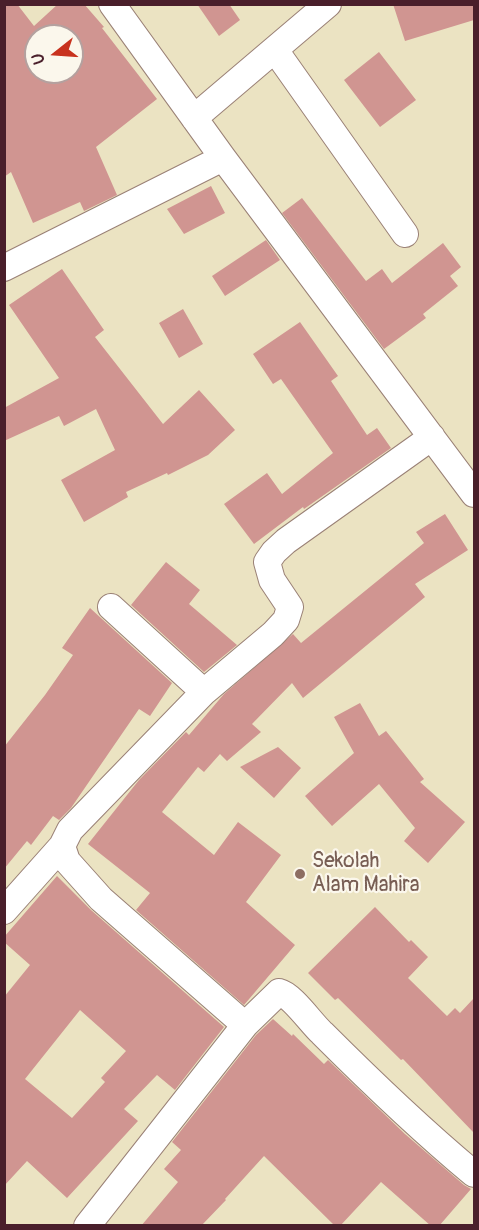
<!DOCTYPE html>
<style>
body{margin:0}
#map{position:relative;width:479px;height:1230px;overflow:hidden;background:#ebe3c2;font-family:Pangolin,sans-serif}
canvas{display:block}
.frame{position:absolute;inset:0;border:6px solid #4a1f2b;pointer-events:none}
.north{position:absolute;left:24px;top:24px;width:60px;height:60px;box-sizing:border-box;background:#fbf7ec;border:2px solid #b4a19f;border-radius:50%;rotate:253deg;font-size:16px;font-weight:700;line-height:24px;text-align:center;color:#4a1f2b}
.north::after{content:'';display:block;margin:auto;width:21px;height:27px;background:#c8321e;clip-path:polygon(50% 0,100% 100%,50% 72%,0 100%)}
</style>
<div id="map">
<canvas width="479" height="1230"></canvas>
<div class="frame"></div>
<div class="north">U</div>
</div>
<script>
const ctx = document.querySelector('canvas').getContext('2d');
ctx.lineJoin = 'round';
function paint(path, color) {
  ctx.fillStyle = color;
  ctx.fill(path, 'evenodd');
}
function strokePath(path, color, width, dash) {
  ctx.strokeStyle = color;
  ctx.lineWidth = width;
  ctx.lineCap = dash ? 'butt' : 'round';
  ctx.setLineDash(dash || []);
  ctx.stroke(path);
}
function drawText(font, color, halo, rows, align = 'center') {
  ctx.font = font + ' Pangolin,sans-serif';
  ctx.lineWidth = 4.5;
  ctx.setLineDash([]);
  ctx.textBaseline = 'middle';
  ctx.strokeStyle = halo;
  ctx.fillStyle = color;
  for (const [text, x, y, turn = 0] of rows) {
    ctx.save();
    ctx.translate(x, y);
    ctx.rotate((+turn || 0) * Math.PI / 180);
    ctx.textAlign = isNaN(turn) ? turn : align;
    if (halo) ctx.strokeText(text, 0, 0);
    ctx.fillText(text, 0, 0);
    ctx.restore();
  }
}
paint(new Path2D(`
 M4,4H17L34,26L58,4H84L104,27L102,28L157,99L96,147L117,195L84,211L80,202L33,223L11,172L4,177ZM36,36H72V72H36Z
 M197,4H229L240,20L219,36Z
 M393,4H474V20L405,41Z
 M379,52L416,100L380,127L344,80Z
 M211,186L225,213L184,234L167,209Z
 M302,198L366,281L382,269L392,283L443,243L461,267L450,276L458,286L423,314L426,318L384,349L282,213Z
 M266,240L280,260L225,296L212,276Z
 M62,269L104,330L95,337L163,424L199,390L235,430L208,455L168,475L167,473L126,492L128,497L84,522L61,480L115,450L96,409L64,426L59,416L4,441V408L59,378L9,305Z
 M183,309L203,344L179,358L159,323Z
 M300,322L338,376L331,381L367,435L377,428L391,448L304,509L303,507L254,544L224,504L267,473L282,494L333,453L281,379L273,384L253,354Z
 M445,514L468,550L415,584L425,597L303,698L292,683L252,724L261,732L227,761L220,754L204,772L198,767L162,812L214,855L238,822L281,855L246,902L295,945L244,1005L136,910L150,893L88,844L139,780L186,732L189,735L224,694L293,634L301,643L424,543L416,532Z
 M166,562L200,590L189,604L237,645L204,672L131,605Z
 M90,608L172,683L150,716L139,709L71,808L59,820L53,816L31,845L27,841L4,869V747L45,695L73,655L62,648Z
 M360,703L379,736L386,731L424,779L420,782L465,822L428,863L404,841L415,828L379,784L332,826L305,796L354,753L334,717Z
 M278,747L301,768L274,798L240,767Z
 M57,876L91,910L224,1027L175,1090L157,1075L124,1109L138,1121L67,1198L27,1161L4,1186V997L30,965L4,942V937ZM80,1010L126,1051L101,1078L105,1082L72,1118L25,1079Z
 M375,907L409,942L411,940L428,957L408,978L447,1016L455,1008L460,1013L474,998V1133L403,1059L401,1060L338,998L335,1000L308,973Z
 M273,1019L292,1036L293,1034L324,1064L328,1060L405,1134L464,1185L471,1189L439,1226H431L381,1182L340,1226H335L264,1156L225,1199L226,1200L201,1226H141L178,1182L164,1169L181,1150L172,1142L256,1035Z`), '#d09591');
const street = new Path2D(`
 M112,4L223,158L474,494
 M275,50L405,234
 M194,118L328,4
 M4,268L223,158
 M111,607L204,692
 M4,911L62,846
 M245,1025L101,899L67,861L62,846L70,830L204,692L273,634L286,620L290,607L272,580L267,562L274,552L286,541L432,437
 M87,1226L245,1025L279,992C292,995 311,1023 322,1033C371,1082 421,1130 474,1174`);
strokePath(street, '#9a8176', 28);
strokePath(street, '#fff', 26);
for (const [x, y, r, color] of [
 [300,874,6,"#8d6e63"]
]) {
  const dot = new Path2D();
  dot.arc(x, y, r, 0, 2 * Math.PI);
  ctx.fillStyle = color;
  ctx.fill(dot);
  strokePath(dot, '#fbf7ec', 2);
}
drawText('21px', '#785e54', '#fbf7ec', [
 ["Sekolah",312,862],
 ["Alam Mahira",312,886]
], 'left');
</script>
